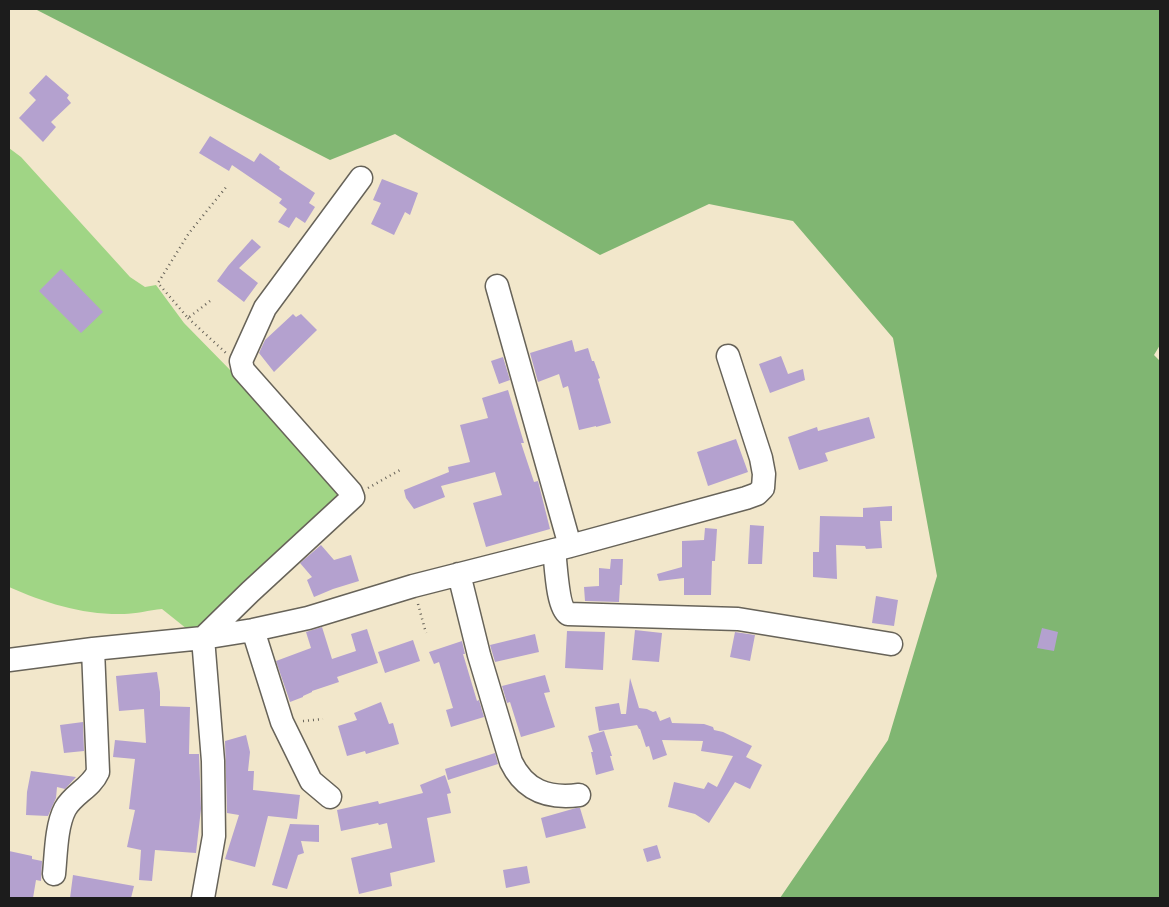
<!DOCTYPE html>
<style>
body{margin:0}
#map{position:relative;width:1169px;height:907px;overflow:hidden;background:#f2e7cb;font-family:"Old Standard TT",serif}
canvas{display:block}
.frame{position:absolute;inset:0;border:10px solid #1c1c1c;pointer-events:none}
</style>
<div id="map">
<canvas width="1169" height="907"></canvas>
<div class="frame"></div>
</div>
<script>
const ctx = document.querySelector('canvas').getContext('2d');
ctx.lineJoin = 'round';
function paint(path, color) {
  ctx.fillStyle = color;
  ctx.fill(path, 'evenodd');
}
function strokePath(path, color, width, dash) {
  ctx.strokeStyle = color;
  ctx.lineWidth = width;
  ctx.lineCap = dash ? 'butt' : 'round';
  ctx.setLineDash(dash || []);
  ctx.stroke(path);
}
paint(new Path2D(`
 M9,148L21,157L130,277L145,287L156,285L184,323L235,375L356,503L197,637L162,609C149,610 136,614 124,614C83,615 45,603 9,587Z`), '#a0d585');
paint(new Path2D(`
 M35,9H1160V345L1154,355L1160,361V898H780L888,740L937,576L893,338L793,221L709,204L600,255L395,134L330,160Z`), '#80b672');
paint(new Path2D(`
 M46,75L69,95L67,98L71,103L51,122L56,127L43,142L19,118L36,100L29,93Z
 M210,136L254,162L260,153L280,167L279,169L315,193L309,203L315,207L305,223L296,217L289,228L278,222L287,209L279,203L282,199L232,165L229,171L199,153Z
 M382,179L418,193L410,215L405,212L394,235L371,224L381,203L373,200Z
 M252,239L261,247L239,268L258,283L244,302L217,281L228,266Z
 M61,269L103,312L81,333L39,291Z
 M293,314L296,317L301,314L317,330L274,372L259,353L265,340Z
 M572,340L575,352L588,348L592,361H594L600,378L598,379L611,423L596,427V426L579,430L568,386L563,388L559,374L538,382L530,353Z
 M781,356L788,374L803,369L805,380L770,393L759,364Z
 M503,357L510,380L499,384L491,361Z
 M508,390L524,443H521L534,482L538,481L550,529L486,547L473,503L502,495L495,472L441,486L445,497L414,509L406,498L404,490L449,472L448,467L470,462L460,425L488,418L482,398Z
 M869,417L875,438L825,453L828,461L799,470L788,437L817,427L818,431Z
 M736,439L748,472L708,486L697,452Z
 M892,506V521H880L882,548L866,549L865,546L836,545L837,579L813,577V552H819L820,516L863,517V508Z
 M750,525L764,526L762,564H748Z
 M705,528L717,529L715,561H712L711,595H684V578L659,581L657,574L682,567V541L704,540Z
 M321,545L334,560L351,555L359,581L333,589L314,597L307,580L312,577L300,563Z
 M611,559H623L622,585H620L619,602L585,601L584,587L599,586V568L610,569Z
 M876,596L898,600L894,626L872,623Z
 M322,627L332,659L356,651L351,634L367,629L378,663L337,677L339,682L312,691V692L303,696V697L290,702L276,661L311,648L306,632Z
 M1042,628L1058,632L1054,651L1037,648Z
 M635,630L662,633L659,662L632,660Z
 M567,631L605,632L603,670L565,668Z
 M735,632L755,635L750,661L730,657Z
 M535,634L539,652L495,662L490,645Z
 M413,640L420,661L385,673L378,652Z
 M462,641L465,654H463L477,701L479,700L484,717L451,727L446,710L453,708L439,662L434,664L429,652Z
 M157,672L160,692V706L190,707L189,754H199L201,809L196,853L155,850L152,881L139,880L141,850L127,847L135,810L129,809L135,759L113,757L115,740L146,743L144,709L119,711L116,676Z
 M545,675L550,692L544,693L555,727L521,737L510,702L507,703L502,686Z
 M630,678L639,708L647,709L653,712L656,711L660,721L670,717L672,723L704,724L713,727L714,730L723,732L752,746L746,757L762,765L750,789L735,782L709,823L695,814L668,807L674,782L704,789L708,782L717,787L733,756L701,751L703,741L662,740L667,755L653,760L649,746L646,747L640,729H639L637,725L599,731L595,707L619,703L621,714H626Z
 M381,702L389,724L393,723L399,744L366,754L365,751L347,756L338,726L357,720L354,713Z
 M83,722L84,751L64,753L60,725Z
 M604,731L612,756H610L614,770L596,775L591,752H593L588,736Z
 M246,735L250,752L248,771H254L253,790L300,795L297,819L268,816L255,867L225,859L239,815L227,813L225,741Z
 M495,753L498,764L448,780L445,769Z
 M31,771L76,777L65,789L57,787L56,798L48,816L26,815L27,792Z
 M445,775L451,793L447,794L451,813L427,818L435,862L390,873L392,886L359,894L351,858L392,848L387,823L379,825L378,823L341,831L337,810L378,801L379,804L423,793L420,785Z
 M576,808H580L586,828L546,838L541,818Z
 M290,824L319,825V842L301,841L304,853L298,855L287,889L272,885Z
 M657,845L661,858L647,862L643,849Z
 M9,851L32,856V859L42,861L41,881L36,880L33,898H9Z
 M527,866L530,883L506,888L503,870Z
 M73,875L134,886L131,898H70Z`), '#b4a1cf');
const minor = new Path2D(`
 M497,286L570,546
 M554,550C556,564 557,607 568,614L738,619L891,644
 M459,574L479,655L511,762C525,791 548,799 579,795
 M253,630L282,722L311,781L330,797
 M9,660L93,649L203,638L253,630L308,618L413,586L570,546L746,498L757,494L763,488L764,474L761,458L728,356
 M54,874C56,855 56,826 65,809C73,794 91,788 98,772L93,649
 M203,898L214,836L213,761L203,638L250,592L353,497L351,492L243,370L241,361L265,308L361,178`);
strokePath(minor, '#676359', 25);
strokePath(new Path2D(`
 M210,301L188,318L158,283L189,233L227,186
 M188,318L226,353
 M368,488L400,470
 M418,604L426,633
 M303,721L323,719`), '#676359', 2.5, [1, 4]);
strokePath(minor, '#fff', 22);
</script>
